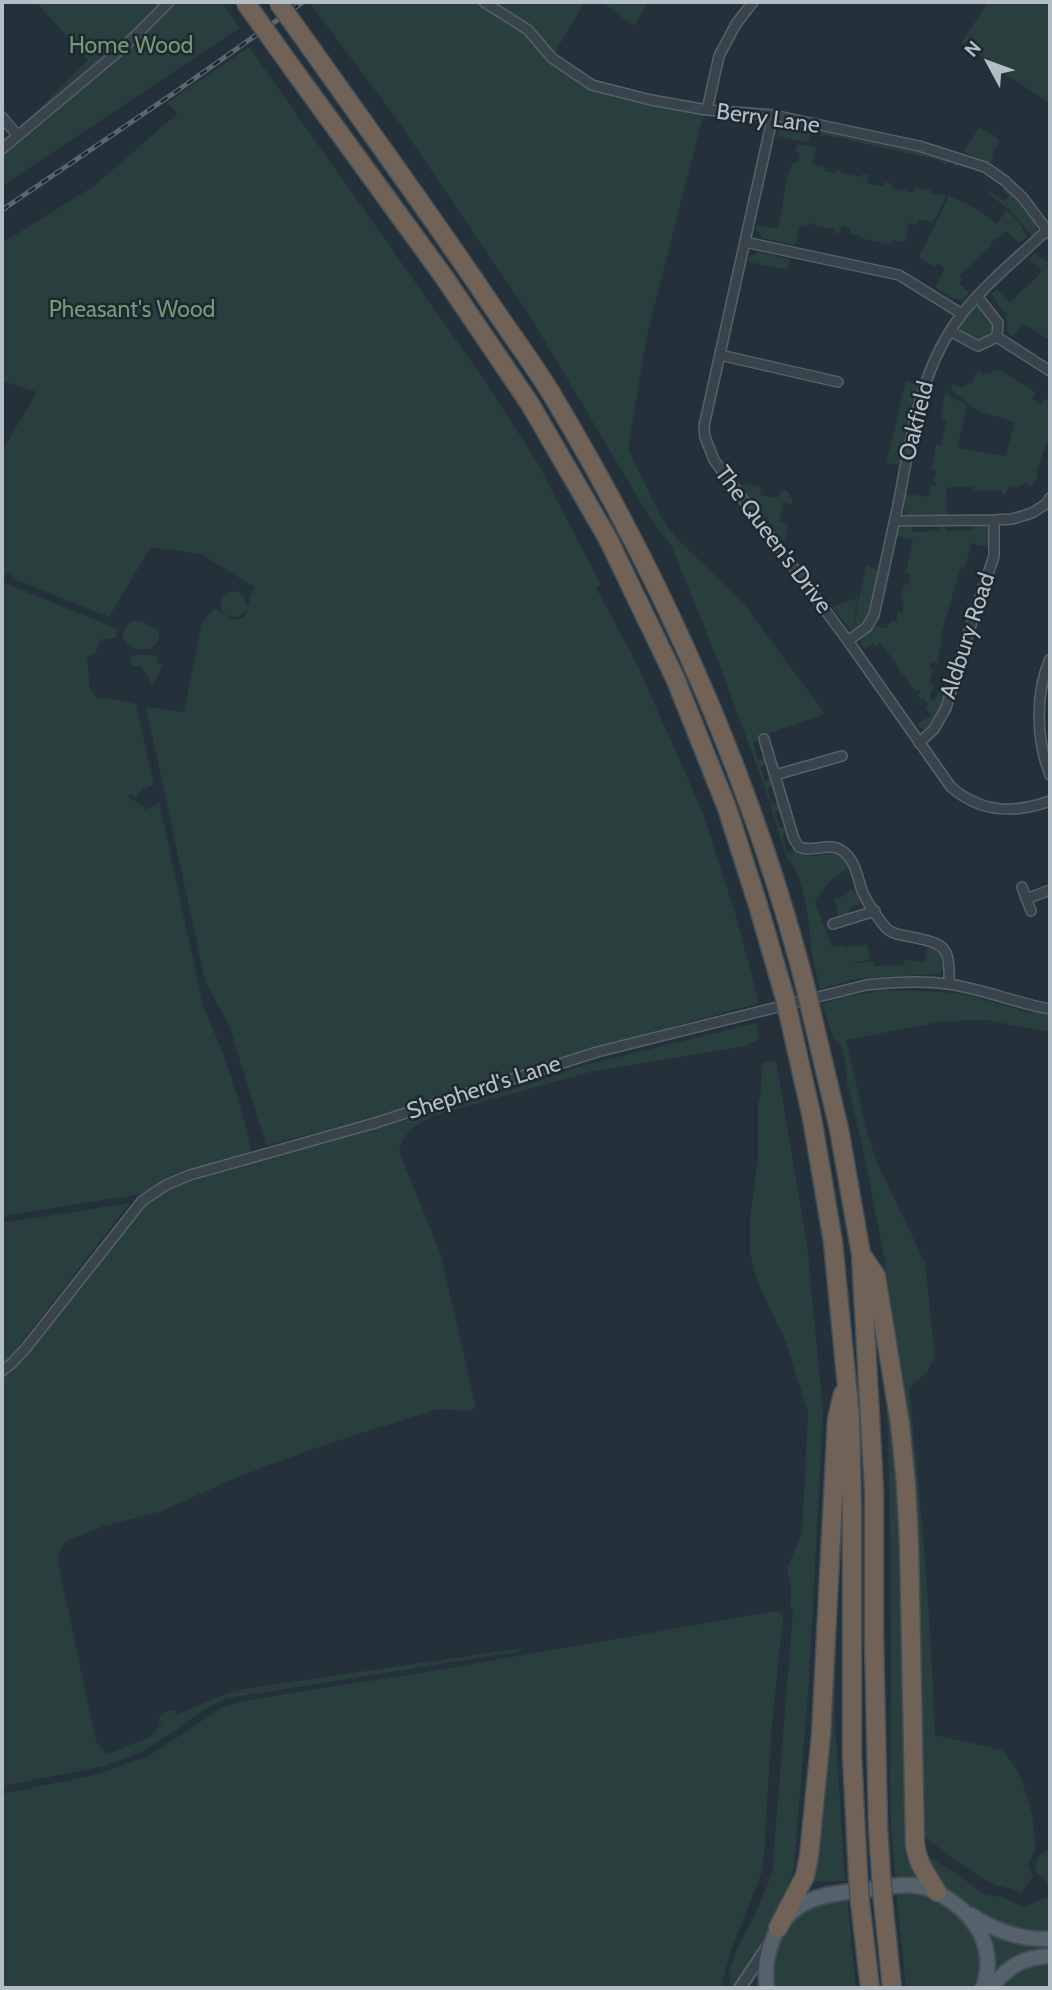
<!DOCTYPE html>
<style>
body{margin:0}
#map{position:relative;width:1052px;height:1990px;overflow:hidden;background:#24313a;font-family:Cabin,sans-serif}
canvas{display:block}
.frame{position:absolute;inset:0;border:4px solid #b4bec6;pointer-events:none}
.north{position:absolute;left:954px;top:28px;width:70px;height:70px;-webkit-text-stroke:5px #1d2830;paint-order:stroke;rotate:311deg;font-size:19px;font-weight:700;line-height:28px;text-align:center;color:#b4bec6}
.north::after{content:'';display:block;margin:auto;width:24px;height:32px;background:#b4bec6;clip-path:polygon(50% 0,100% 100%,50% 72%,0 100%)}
</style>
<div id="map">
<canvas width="1052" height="1990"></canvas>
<div class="frame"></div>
<div class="north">N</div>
</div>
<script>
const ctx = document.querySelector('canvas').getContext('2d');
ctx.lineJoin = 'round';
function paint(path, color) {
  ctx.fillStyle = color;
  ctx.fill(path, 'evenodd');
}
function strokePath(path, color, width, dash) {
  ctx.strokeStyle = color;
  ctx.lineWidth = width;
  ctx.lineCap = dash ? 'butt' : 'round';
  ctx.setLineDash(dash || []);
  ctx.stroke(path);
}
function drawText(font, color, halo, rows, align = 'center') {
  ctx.font = font + ' Cabin,sans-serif';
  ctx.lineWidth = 5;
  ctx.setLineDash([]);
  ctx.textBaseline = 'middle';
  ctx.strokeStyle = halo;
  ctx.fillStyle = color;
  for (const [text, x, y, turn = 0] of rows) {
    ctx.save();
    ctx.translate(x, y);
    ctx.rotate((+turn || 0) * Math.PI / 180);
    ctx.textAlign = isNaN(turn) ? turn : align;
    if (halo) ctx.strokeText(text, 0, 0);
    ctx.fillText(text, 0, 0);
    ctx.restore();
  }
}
paint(new Path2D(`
 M36,2H222L240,28L2,186V146L88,60Z
 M309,2H585L552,57L592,85L706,112L701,123L647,335L628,449L661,517L677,539L742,601L825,714L759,737V740L753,742L758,760L765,758L767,764L761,767L765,781L771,779L773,785L767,787L772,805L778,803L780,809L774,811L780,828L786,827L787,833L782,835L787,853C796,850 800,855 809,856C828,856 837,848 850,867L829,882L815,901L832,948L843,945L845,948L855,945L856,947L867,944L871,959L849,964L874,961L875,966L903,965L904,960L925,962L928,946C941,950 949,962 940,974L860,978L819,989C818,974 812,960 811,945C809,925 804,872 788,860L764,785L718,661L671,545L652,521L531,318L398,121Z
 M601,2H648L634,26Z
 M988,2H1050V103L998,70L999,67L961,43Z
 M249,47L483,378L537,462L601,585L596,588L637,664L703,813L735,913L759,1003L612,1043L375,1118L266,1145L228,1022L206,984L146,707L184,712L202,623L214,609L231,620L244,617L247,608L239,617L226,616C207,595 244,577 247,608L254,587L201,554L151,547L109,617L17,580L8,572L2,579V451L37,392L2,381V243L94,186L178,113L167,103Z
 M784,123L812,127L809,143L777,136L779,127Z
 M980,128L993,135L1000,141L992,153L994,158L990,163L963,152L978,129Z
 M824,130L901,145L958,161L957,168L951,162L945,165L938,160L826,135L821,137L820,132Z
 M797,144L816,148L812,164L825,167V171L834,173L836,169L841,170V173L861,177L862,174L869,175L867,184L884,186L885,182L892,184V188L903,191L904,186L905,189L912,193L915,187L931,190V194L946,196L933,222L919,219L917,225L909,223L905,242L893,240L891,245L860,238V236L850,234V228L843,226L838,234L835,233V229L817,227V225L809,223L808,227L800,225L795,245L762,238L756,229L757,225L778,229L787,179L793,162L798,163L800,153L795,152Z
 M1004,186C1016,197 1036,214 1037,231L1033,237L1009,209L987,193L989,190L1004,201L1009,196L1003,191Z
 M949,196L974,207L996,224L1007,210L1018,221L1027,237L1019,243L1007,231L998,239L996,238L991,242L993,244L990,247L959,276L962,280L959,283L969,293L961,300L954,299L935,287L945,268L938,263L935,267L919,257Z
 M758,252L790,259L788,270L749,262L750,257Z
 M1035,253L1050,264V338H1046L1023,323L1013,337L1007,331L1006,316H1008L1007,312L1005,313L991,294L997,289L1009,303L1040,274L1042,271L1029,259Z
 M978,306L994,322L995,329L988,338L978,341C973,339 965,338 962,333C955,323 970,309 978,306Z
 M1001,370L1036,393L1032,398L1040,404L1044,399L1050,400V433L1036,473L1038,474L1033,486L1026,483L1015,488L1009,486L1005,495L1002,494L1001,490L974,491L973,487H951L946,488L947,515H908L904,510L906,494L929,497L931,485H936L935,481L932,480L935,478L936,471L931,470L936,445L941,446L946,421L941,420L945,393L967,406L957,448L1006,456L1015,422L978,411L951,390L953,384L961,388L973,382L976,372L981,371L982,374Z
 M906,381L920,385L909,424L901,465L886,463Z
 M746,484L761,487L760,495L778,498L781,489C789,490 793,496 792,504L783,503L779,522L788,524L785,540L783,541L741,485Z
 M974,523H982L988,528V547L970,543L969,546H971L964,568L959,570L957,583L960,584L956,583L940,639L943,640L937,660L940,662L939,664L932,662L930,667L933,671L929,683L934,685L929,699L934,701L939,691L944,695C940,708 937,724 922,729L917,724L931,716L926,708L929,705L927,702L923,704L926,701L924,698L921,700L917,695L921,692L919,689L915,691L896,665L897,664L880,643L876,646L873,643L864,649L860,644L862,639L876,626L886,629L891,621L896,622L898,612L902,613L904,602L900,600L904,584L909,585L910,579H909L910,574L906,573L913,540L897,536L899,528L912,525V532L940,531L942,524L945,525L946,531L974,530Z
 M866,565L879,571C874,593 875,620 853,631Z
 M2,582L118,629L116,638L101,639L96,652L87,658L90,689L97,698C110,700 124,699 136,705L154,785L143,789L136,798L130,794L128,797L143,806L145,810L159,802L203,1006C224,1051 241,1102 251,1151L160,1182L141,1194L2,1216Z
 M858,598L852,629H850L832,607Z
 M131,621L143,622L158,630C167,662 101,652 131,621Z
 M138,655H155L158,658L157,662L163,665L154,683L151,684L149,678L141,666H132L130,657Z
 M855,889L860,904L849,908L851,913L839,917L834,899L845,896L844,893Z
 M884,990C913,991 942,990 971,996C999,1003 1021,1012 1050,1015V1032L985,1020L944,1021L846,1040L868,1136L876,1160L925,1263L935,1356L927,1372L909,1388C921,1504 931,1619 935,1735L1002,1750L1019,1773L1032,1813L1036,1848L1028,1865L1033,1876L1021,1893C1010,1887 999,1888 990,1882C966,1869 942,1851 921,1833L917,1548L904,1389L885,1261L861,1139L847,1082L846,1066L841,1045L834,1040L822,1004L844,997Z
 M756,1023L759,1036L756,1041L741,1047L590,1072L436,1115C417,1123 404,1131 399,1151L441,1255L476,1408L468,1411L438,1409L324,1445L240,1476L162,1511L104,1526L65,1542L59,1552L58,1562L96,1741L106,1754L149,1738L162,1724L158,1721L162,1713L174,1710L176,1715L226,1694L245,1689L522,1648L517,1652L227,1698L200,1712L175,1731L143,1751L105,1766L2,1786V1401L4,1400L2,1380L129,1220L149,1201L170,1188L253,1162L374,1127H382L539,1081L577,1067Z
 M776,1061L807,1244L823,1412L809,1681L794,1867C784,1910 756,1950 733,1988H729L730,1968L740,1942L753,1919L772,1874L793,1611L790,1606L791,1589L787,1568L802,1533L808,1412L785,1340L758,1283L750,1254V1219L758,1159V1103L761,1091L762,1062Z
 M130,1203L11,1356L2,1364V1223Z
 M886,1382L897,1456L923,1880L895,1875C887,1809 891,1743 891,1677C891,1579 890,1481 886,1382Z
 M837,1560L835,1724L845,1881H819L814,1883L806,1896L800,1898Z
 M776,1611L781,1613L783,1619L772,1723L763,1869L729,1955L721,1988H2V1794L91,1776L149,1756L223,1707L248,1700L426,1672Z
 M1046,1851H1050V1891L1043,1876L1037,1875L1035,1865L1038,1857Z
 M926,1856L953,1871L985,1895L1003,1897L1023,1907L1050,1896V1933L1015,1932L984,1919L939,1886Z
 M896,1891H922L966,1916L978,1939L981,1966L976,1988H906Z
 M847,1897L856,1988H773L770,1967L774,1948L793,1918L811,1906Z
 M987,1928L1036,1945L1037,1951L993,1980V1948Z
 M1039,1961H1050V1988H1002L1011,1979Z`), '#293f3d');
const minor = new Path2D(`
 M484,2L528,30L552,58L592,85L651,100L707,110L773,115L919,146L985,167L1005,181L1023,198L1050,234
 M707,110L719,56L736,24L753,2
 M773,115L704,426L705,437L714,460L848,641L951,787C981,813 1014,814 1050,801
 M2,117L18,136
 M2,149L125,46L169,2
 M745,242L899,275L962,314
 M950,331L978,346L997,337L998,323L977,296
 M997,337L1050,371
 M720,355L838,382
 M895,521L994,520L1012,519L1032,513L1046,504L1050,498
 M848,641L867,627L874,615C882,579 890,542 898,505C911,439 919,369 962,314C986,283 1018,258 1046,231
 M1050,659C1035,693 1036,740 1050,775
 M764,739L794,839L799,847C812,853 828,842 841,850C856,859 857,878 863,893C868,904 879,920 887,929C893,934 900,935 907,936C945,944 950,944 949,984
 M919,743L934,729L946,708L964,646L994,556V520
 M775,775L842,756
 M1022,887L1031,911
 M1026,899L1050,890
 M833,924L875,911
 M2,1371L12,1363L26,1348L142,1201L166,1185L190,1175L375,1123L597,1052L866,985C893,982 921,980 948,984C983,989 1016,1003 1050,1009`);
const tertiary = new Path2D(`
 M740,1988L767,1947`);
const primary = new Path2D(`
 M971,1915C995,1931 1021,1940 1050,1939
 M767,1988C762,1952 776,1916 811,1900C828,1893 847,1892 864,1890C881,1888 900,1883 917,1886C930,1887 940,1894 951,1901C980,1921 996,1953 983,1988
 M989,1988C1009,1968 1020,1957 1050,1956`);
const motorway = new Path2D(`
 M320,61C378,143 438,225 494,309C513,337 533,364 551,393C663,580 753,780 807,993
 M298,76L444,277L530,404L607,537L675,678L727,808L758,905L785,998
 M811,1011L839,1129L861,1254L874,1490V1636L878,1827L881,1874
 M789,1016L812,1118L833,1242L850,1417L852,1514V1755L858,1875
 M861,1254L876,1276L900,1424L906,1484L909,1543L915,1844C917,1863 927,1875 937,1892
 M883,1901L892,1988
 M860,1902L870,1988
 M778,1928L805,1876L809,1856L821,1735L837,1419L843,1394`);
strokePath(minor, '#566169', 12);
strokePath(tertiary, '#566169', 14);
strokePath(primary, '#414c54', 18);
strokePath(motorway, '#434e56', 21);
strokePath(minor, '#38434b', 9);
strokePath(tertiary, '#38434b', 10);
strokePath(primary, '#56626b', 14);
strokePath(motorway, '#706256', 18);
const rail = new Path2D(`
 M2,210L174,93L303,2`);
strokePath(rail, '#5a6771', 5);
strokePath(rail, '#1d2830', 2.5, [8]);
const motorwayBridge = new Path2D(`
 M245,2L298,76
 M278,2L320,61
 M807,993L811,1011
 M785,998L789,1016
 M881,1874L883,1901
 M858,1875L860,1902`);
strokePath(motorwayBridge, '#434e56', 21, []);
strokePath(motorwayBridge, '#706256', 18);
drawText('23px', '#739b76', '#1d2830', [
 ["Home Wood",131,46],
 ["Pheasant's Wood",132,310]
]);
drawText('23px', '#b4bec6', '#1d2830', [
 ["Berry Lane",768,119,8],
 ["Oakfield",917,421,-76],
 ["The Queen's Drive",773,540,53],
 ["Aldbury Road",968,636,-72],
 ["Shepherd's Lane",484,1088,-18]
]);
</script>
